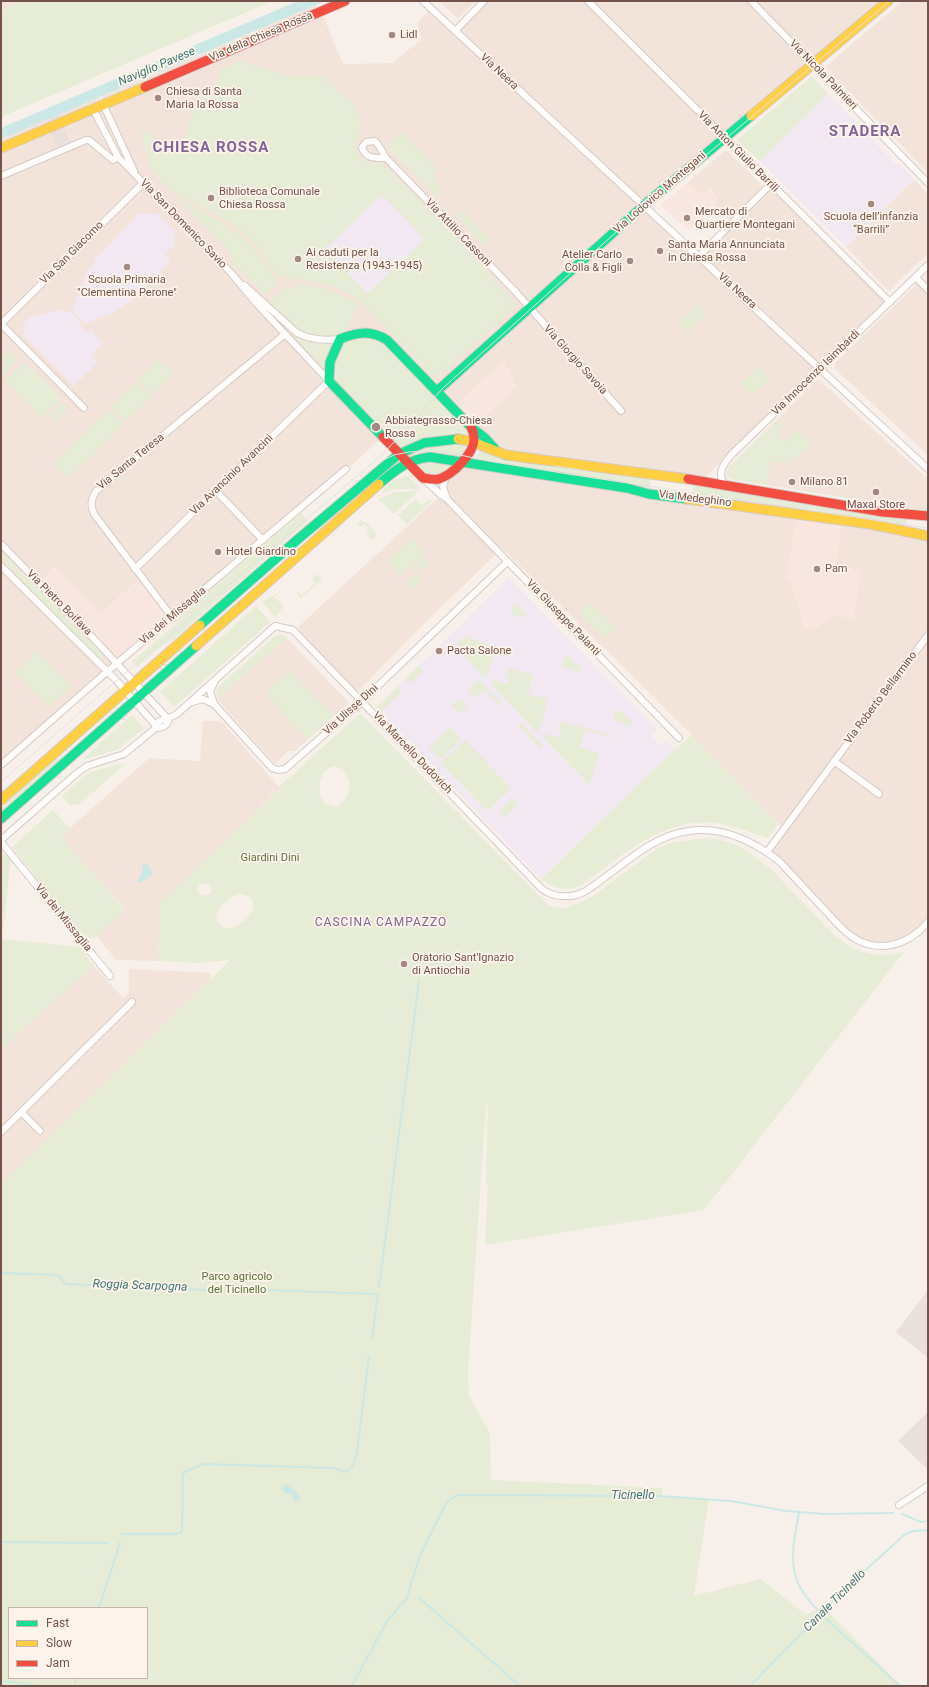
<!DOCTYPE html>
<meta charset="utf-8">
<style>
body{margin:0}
#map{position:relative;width:929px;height:1687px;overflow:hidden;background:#f7f0ea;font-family:Roboto,sans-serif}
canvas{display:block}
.frame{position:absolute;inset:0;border:2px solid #74534a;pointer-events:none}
.legend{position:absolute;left:8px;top:1607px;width:140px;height:72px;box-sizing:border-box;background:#fff4eb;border:1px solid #c7b4ab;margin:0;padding:5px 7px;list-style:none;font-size:12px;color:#74534a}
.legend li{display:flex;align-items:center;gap:8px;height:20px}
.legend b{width:20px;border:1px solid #c7b4ab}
</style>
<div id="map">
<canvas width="929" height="1687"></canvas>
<div class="frame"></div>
<ul class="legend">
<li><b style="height:5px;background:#16e098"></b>Fast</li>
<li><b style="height:5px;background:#ffcf43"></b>Slow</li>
<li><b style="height:5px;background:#f24e42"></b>Jam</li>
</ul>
</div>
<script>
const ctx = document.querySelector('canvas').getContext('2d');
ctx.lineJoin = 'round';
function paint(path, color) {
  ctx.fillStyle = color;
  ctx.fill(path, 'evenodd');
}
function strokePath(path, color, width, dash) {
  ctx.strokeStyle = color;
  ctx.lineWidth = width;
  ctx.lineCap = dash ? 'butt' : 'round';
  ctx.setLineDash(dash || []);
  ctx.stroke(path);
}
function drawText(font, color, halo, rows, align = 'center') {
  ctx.font = font + ' Roboto,sans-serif';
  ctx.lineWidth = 3.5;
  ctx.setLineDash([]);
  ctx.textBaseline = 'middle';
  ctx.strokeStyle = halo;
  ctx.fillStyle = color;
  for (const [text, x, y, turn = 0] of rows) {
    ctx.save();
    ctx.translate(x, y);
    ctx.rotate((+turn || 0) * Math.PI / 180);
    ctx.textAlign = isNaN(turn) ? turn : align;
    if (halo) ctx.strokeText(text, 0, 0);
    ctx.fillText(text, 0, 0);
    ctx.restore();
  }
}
paint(new Path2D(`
 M1,1H24L1,10Z
 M439,1H476L458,19Z
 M484,1H751L754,4L757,1H886L437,391L473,432L399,454L383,437L174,623L139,578L101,615L54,567L41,581L124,664L1,766V138L44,119L57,148L61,146L70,142L58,114L100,97L111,128L113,127L101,97L316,5L321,18H324L343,64L392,63L422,39L417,24L430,9L455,31Z
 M903,1H928V173L826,68V66Z
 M726,150L763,186L729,220L713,205L718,199L710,188L702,195L687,183Z
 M914,179L928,194V253L889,291L846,247Z
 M771,184L890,302L821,369L699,256Z
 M643,207L817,367L702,481L498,451L474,427L516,386L504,361L454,406L438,391Z
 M917,284L928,296V455L834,368L836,362Z
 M818,379L928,479V511L730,479L727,475L728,468Z
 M461,462L797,513L791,581L805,628L814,629L825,622L860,570L835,566L842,520L928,536V922L918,932L887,946L858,940L767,852L783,829L692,735L502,548L431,617L355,694L304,641L298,627L441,495L444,481Z
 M287,638L349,703L295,751H288L275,764L217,699Z
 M203,721H221L280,788L160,903L158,961L116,960L97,936L125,909L61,836L149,758L200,761Z
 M94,966L123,998L129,993V969L211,973L210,979L1,1184V1049Z`), '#f2e4da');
paint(new Path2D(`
 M687,183L702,195L709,188L718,199L689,231L660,205Z
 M504,361L516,386L474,427L454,406Z
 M797,513L842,520L835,566L861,570L854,619L836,616L831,613L825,622L814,629L805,628L791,581L786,579Z
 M54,567L101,615L139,578L174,623L124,664L41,580Z`), '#fae6e1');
paint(new Path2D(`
 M58,114L70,142L57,148L44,119Z
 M928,1290V1358L896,1332Z
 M928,1412V1470L898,1441Z`), '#eae0db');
paint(new Path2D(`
 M828,94L896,164L898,163L914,179L846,247L760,161Z
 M381,194L425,239L368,294L324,249Z
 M146,213L159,215L175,231L174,245L165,255L171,261L133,300L116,311L85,324L72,311L87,270L93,265L95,259L137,215Z
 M60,310L71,312L80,322L78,324L88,333L91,330L103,343L91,355L98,362L74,386L23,335L25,321L30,317Z
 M509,578L657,729L651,736L661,746L667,740L675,749L541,879L376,707Z`), '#f1e8f2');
paint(new Path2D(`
 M24,1H270V2L1,117V10Z
 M240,61L288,76H325L327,84L331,83C340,93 357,104 360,117C362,126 357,142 355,151L363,161L383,164L445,226L517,305L439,375L431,374L360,301L344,291L330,285L277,276C266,259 257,242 240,230C214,210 180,201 157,177L158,174L156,172H152L141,131H147L154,139L183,142L193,110L204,89L212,93L223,67L227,69L228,66ZM382,194L425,239L367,294L325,249Z
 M812,76L828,94L760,161L737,140Z
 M402,131L439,170L433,175L443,191L437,197L387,146Z
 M176,197C210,216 244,230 266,265C270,271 275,276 276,284L265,295L230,259L231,254Z
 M462,209L491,239L487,243L488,249L455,216Z
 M300,284C323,288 338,291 358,304C354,312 350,328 341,333C336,337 329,337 323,337C299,337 286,319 270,303L282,290L296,287Z
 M698,304L707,314L688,333L678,323Z
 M363,336L381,339L466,426L471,438C452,435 437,435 419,441C412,443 406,447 399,449L373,423L375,421L344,389L342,391C331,377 330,355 345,343C350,339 357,338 363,336Z
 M298,337L319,344H334L326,369L296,339Z
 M9,352L17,360L1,376V360Z
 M159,359L174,374L152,396L137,381Z
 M25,362L61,398L41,417L6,381Z
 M760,367L770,379L751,396L740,383Z
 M136,382L151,397L126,422L111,407Z
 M62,402L68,409L55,422L48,415Z
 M109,409L124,424L68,479L53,464Z
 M778,420L783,425L778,435L784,441L798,429L812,444L793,462L771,461L767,485L732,479L728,475L729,467Z
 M449,442L466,445L468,447L461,457H409L406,455L425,446Z
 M481,449L651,477L649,490L474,461Z
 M426,460L452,465C446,472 433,480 423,473C419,471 416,466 414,463Z
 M405,476L409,477L420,489H396L380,493L394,480Z
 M694,483L907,516L905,529L885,524L716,498L692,496Z
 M419,491L394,514L378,499L395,492Z
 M416,499L422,505L430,499L432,501L407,525L398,515Z
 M301,513L308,521L174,639L163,645L137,667L132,661L175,625L181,616Z
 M361,520L369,525L377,535L372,540L366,533L369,529L365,524L361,527L357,524Z
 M412,538L425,553L400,576L387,561Z
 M1,551L105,656L100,660L1,559Z
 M422,558L429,561L421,570H416L412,567Z
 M317,574L322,579L300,599L297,593L298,592L302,595L315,583L312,579Z
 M414,575H417L422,580L414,589L406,582Z
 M281,591L274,597L284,606L275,617L262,602Z
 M590,602L616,628L605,639L579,613Z
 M514,604L518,605L526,614L525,617L511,614Z
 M256,606L270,622L174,707L160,692Z
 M281,634L287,638L217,699L216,692L218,687L275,636Z
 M465,636L476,640V641L496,646L486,679L455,646Z
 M37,651L72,687L49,706L15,673Z
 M565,656L570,658L582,670L581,672L562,667Z
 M419,666L424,671L410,683L405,678Z
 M509,668L533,675L528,694L548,699L539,730L537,732L490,683L493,680L507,684L509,678L506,676Z
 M288,672H291L334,716L308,740L267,697L271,694L268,689Z
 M479,680L502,704L500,706L484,690L475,698L468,690Z
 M397,687L402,692L381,712L376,707Z
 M459,698L467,706L459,713L452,705Z
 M616,710L621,711L633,723L632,726L613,720Z
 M359,714H361L549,906L566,909L572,905L580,903L593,896L658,848L674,842L707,838L724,841L736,845L747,851L771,869L834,935C858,954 874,959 904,952L704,1210L485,1245L488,1183L486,1182L488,1105L486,1103L468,1372L469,1396L490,1433L491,1480L662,1488V1497L709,1499L694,1596L761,1579L806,1615L823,1606L901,1686H1V1184L230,960L196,963L158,961L160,903L280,789L279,787ZM333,766C355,769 354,800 336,807L325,804C316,791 318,772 333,766ZM203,883L209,884L212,888L211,893L205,896L199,894C197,889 198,885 203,883ZM241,894C269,899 244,931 223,928L216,920C216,907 229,896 241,894ZM9,1608H147V1678H9Z
 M132,715L144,728L119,749L82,760Z
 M560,721L613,736V737L584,730L580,748L599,753L589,785L543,737L546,734L559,738L561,731L558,730Z
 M520,722L543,746L541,749L518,725Z
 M450,727L461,739L440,759L429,748Z
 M692,735L778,824L768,838C752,833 737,827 721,824C666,814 623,855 582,885C565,892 556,889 541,879L675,749Z
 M465,740L511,788L487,811L441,763Z
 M62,754L65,757L1,814V808Z
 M124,763V765L79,805L77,804L70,806L62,796L83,777L91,772Z
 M512,798L518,804L505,818L499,811Z
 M53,810L70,828L61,836L125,910L94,939L81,934L12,847Z
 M5,853L11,860L2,939L80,947L94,966L1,1049V856Z`), '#e6ecd5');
paint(new Path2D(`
 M298,1H325L1,139V128Z
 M143,862L151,868L152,875L140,883L138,880L142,873Z
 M287,1484L300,1496L301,1498L298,1502L293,1499L292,1493L286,1494L283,1491V1487Z`), '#cce8e6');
strokePath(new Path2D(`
 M1,1273L58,1275L66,1284L207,1290H267L378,1294L372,1340
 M379,1287L419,981
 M799,1512C795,1534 788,1564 799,1585C803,1594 812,1604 819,1612
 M902,1514L921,1522L928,1521
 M122,1534H177L182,1532L183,1473L203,1464L334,1468L346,1472L353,1466L357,1451L369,1356
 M1,1542L108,1543
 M418,1597L520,1686
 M99,1608L120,1542
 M823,1616L900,1686
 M1,1681L43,1686
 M74,1686L77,1678
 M352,1686L387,1621L407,1598L420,1555L445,1505L448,1501L457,1495L660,1496L731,1501L786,1511L824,1514L893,1513
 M750,1686L844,1590L904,1535L913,1531L928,1530`), '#cce8e6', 2);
const street = new Path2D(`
 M423,1L928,469
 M588,1L890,302
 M751,1L928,183
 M455,31L484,1
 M103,104L134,171
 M93,109L118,157L231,273L256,303L329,381L135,569
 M386,158C375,158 365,159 362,147L366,142L375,141L379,146L386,158L514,290L621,411
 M1,176L86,140H89L113,160L118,157
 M699,256L771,184
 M916,277L928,290
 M244,285L297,333C311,340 325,341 340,339
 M1,324L143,183
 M1,324L84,408
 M446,476L443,487L447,499
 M424,479L441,495L447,499L679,738
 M726,486C716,476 723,464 731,455L928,265
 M216,491L263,540
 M1,544L96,641L168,719
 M1,566L116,680L157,727L159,728C164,727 169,724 168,719
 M172,617L94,514C90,505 91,499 96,491L285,334
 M214,683L210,691L214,704
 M192,702L203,699L214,704L272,768L278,770L285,769L358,705L507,562
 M834,761L879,794
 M1,765L102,676L346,469
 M1,840L77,773L87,766L124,754L157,727L158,722C164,718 171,718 177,714L275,626L293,630L541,888C550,896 564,898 576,895C587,893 595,884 604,878C630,859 656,835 689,831C722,826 753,841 779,861C793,876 807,891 821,906C831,916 840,928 851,936C878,955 909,945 928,922
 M1,842L110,976
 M767,852L928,635
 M21,1112L40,1131
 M1,1132L132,1002
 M899,1505L928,1486`);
const fast = new Path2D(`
 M437,391L643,206L751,116
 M383,437L329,381L330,362L340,339C357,332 371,330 387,340L471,427L485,438L495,449
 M379,484C395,470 409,459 430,457L627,488L649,494L687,499
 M200,625L297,540L399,454L424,443L458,439
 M1,819L196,646`);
const slow = new Path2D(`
 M751,116L888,1
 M1,148L145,87
 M458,439L470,441L506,455L688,479
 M687,499L870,524L928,536
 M196,646L379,484
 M1,800L200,625`);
const jam = new Path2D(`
 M145,87L345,1
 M383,437L423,478C428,479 434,480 439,479C452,475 474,454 474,439C474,435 473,431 471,427
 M688,479L883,512L928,516`);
strokePath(street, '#d5cbc7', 8);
strokePath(fast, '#d6cbc6', 11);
strokePath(slow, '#d6cbc6', 11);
strokePath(jam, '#d6cbc6', 11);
strokePath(street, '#fefdfc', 6);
strokePath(fast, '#16e098', 9);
strokePath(slow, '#ffcf43', 9);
strokePath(jam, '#f24e42', 9);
strokePath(new Path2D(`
 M379,462L394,455L409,452L424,451L445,452L489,461L568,474L928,528
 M554,466L587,471
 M1,782L109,687L384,453L443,388L644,207L890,1`), '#e3e2e4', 1);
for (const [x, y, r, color] of [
 [392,35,4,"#a28a82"],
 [158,98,4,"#a28a82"],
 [211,198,4,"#a28a82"],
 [871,204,4,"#a28a82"],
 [687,218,4,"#a28a82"],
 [660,251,4,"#a28a82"],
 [298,259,4,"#a28a82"],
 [630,261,4,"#a28a82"],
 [127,267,4,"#a28a82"],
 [376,427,5,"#a28a82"],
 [792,482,4,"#a28a82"],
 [876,492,4,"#a28a82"],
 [218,552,4,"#a28a82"],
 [817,569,4,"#a28a82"],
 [439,651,4,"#a28a82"],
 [404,964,4,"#a28a82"]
]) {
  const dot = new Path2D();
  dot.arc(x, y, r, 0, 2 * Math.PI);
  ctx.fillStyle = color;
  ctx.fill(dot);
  strokePath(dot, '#fff4eb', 1.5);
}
drawText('11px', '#74534a', '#fff4eb', [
 ["Lidl",400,35],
 ["Chiesa di Santa",166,92],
 ["Maria la Rossa",166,105],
 ["Biblioteca Comunale",219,192],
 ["Chiesa Rossa",219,205],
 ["Mercato di",695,212],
 ["Quartiere Montegani",695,225],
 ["Scuola dell’infanzia",871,217,"center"],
 ["“Barrili”",871,230,"center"],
 ["Santa Maria Annunciata",668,245],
 ["in Chiesa Rossa",668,258],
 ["Ai caduti per la",306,253],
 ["Resistenza (1943-1945)",306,266],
 ["Atelier Carlo",622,255,"right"],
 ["Colla & Figli",622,268,"right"],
 ["Scuola Primaria",127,280,"center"],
 ["\"Clementina Perone\"",127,293,"center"],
 ["Abbiategrasso-Chiesa",385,421],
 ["Rossa",385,434],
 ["Milano 81",800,482],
 ["Maxal Store",876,505,"center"],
 ["Hotel Giardino",226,552],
 ["Pam",825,569],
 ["Pacta Salone",447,651],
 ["Oratorio Sant'Ignazio",412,958],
 ["di Antiochia",412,971]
], 'left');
drawText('11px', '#74534a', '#fff4eb', [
 ["Via della Chiesa Rossa",261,37,-23],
 ["Via Neera",499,72,43],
 ["Via Nicola Palmieri",823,75,46],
 ["Via Anton Giulio Barrili",738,152,45],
 ["Via Lodovico Montegani",660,193,-41],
 ["Via San Domenico Savio",183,224,46],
 ["Via Attilio Cassoni",458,233,46],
 ["Via San Giacomo",72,253,-45],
 ["Via Neera",737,291,42],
 ["Via Giorgio Savoia",575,360,48],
 ["Via Innocenzo Isimbardi",816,373,-44],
 ["Via Santa Teresa",131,462,-39],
 ["Via Avancinio Avancini",232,475,-44],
 ["Via Medeghino",695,499,7],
 ["Via Pietro Boifava",59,603,45],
 ["Via dei Missaglia",173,616,-40],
 ["Via Giuseppe Palanti",563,618,46],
 ["Via Roberto Bellarmino",881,698,-53],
 ["Via Ulisse Dini",351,710,-42],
 ["Via Marcello Dudovich",412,753,46],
 ["Via dei Missaglia",63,918,51]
]);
drawText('11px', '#587440', '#fff4eb', [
 ["Giardini Dini",270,858],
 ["Parco agricolo",237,1277],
 ["del Ticinello",237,1290]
]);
drawText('italic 12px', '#3e7879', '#fff4eb', [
 ["Naviglio Pavese",157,67,-23],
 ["Roggia Scarpogna",140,1286,2],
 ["Ticinello",633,1496],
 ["Canale Ticinello",835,1601,-45]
]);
ctx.letterSpacing = '1px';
drawText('12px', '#7f6698', '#fff4eb', [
 ["CASCINA CAMPAZZO",381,923]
]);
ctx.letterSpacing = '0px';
ctx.letterSpacing = '1px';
drawText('bold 15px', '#7f6698', '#fff4eb', [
 ["STADERA",865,132],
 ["CHIESA ROSSA",211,148]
]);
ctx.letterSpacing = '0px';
</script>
